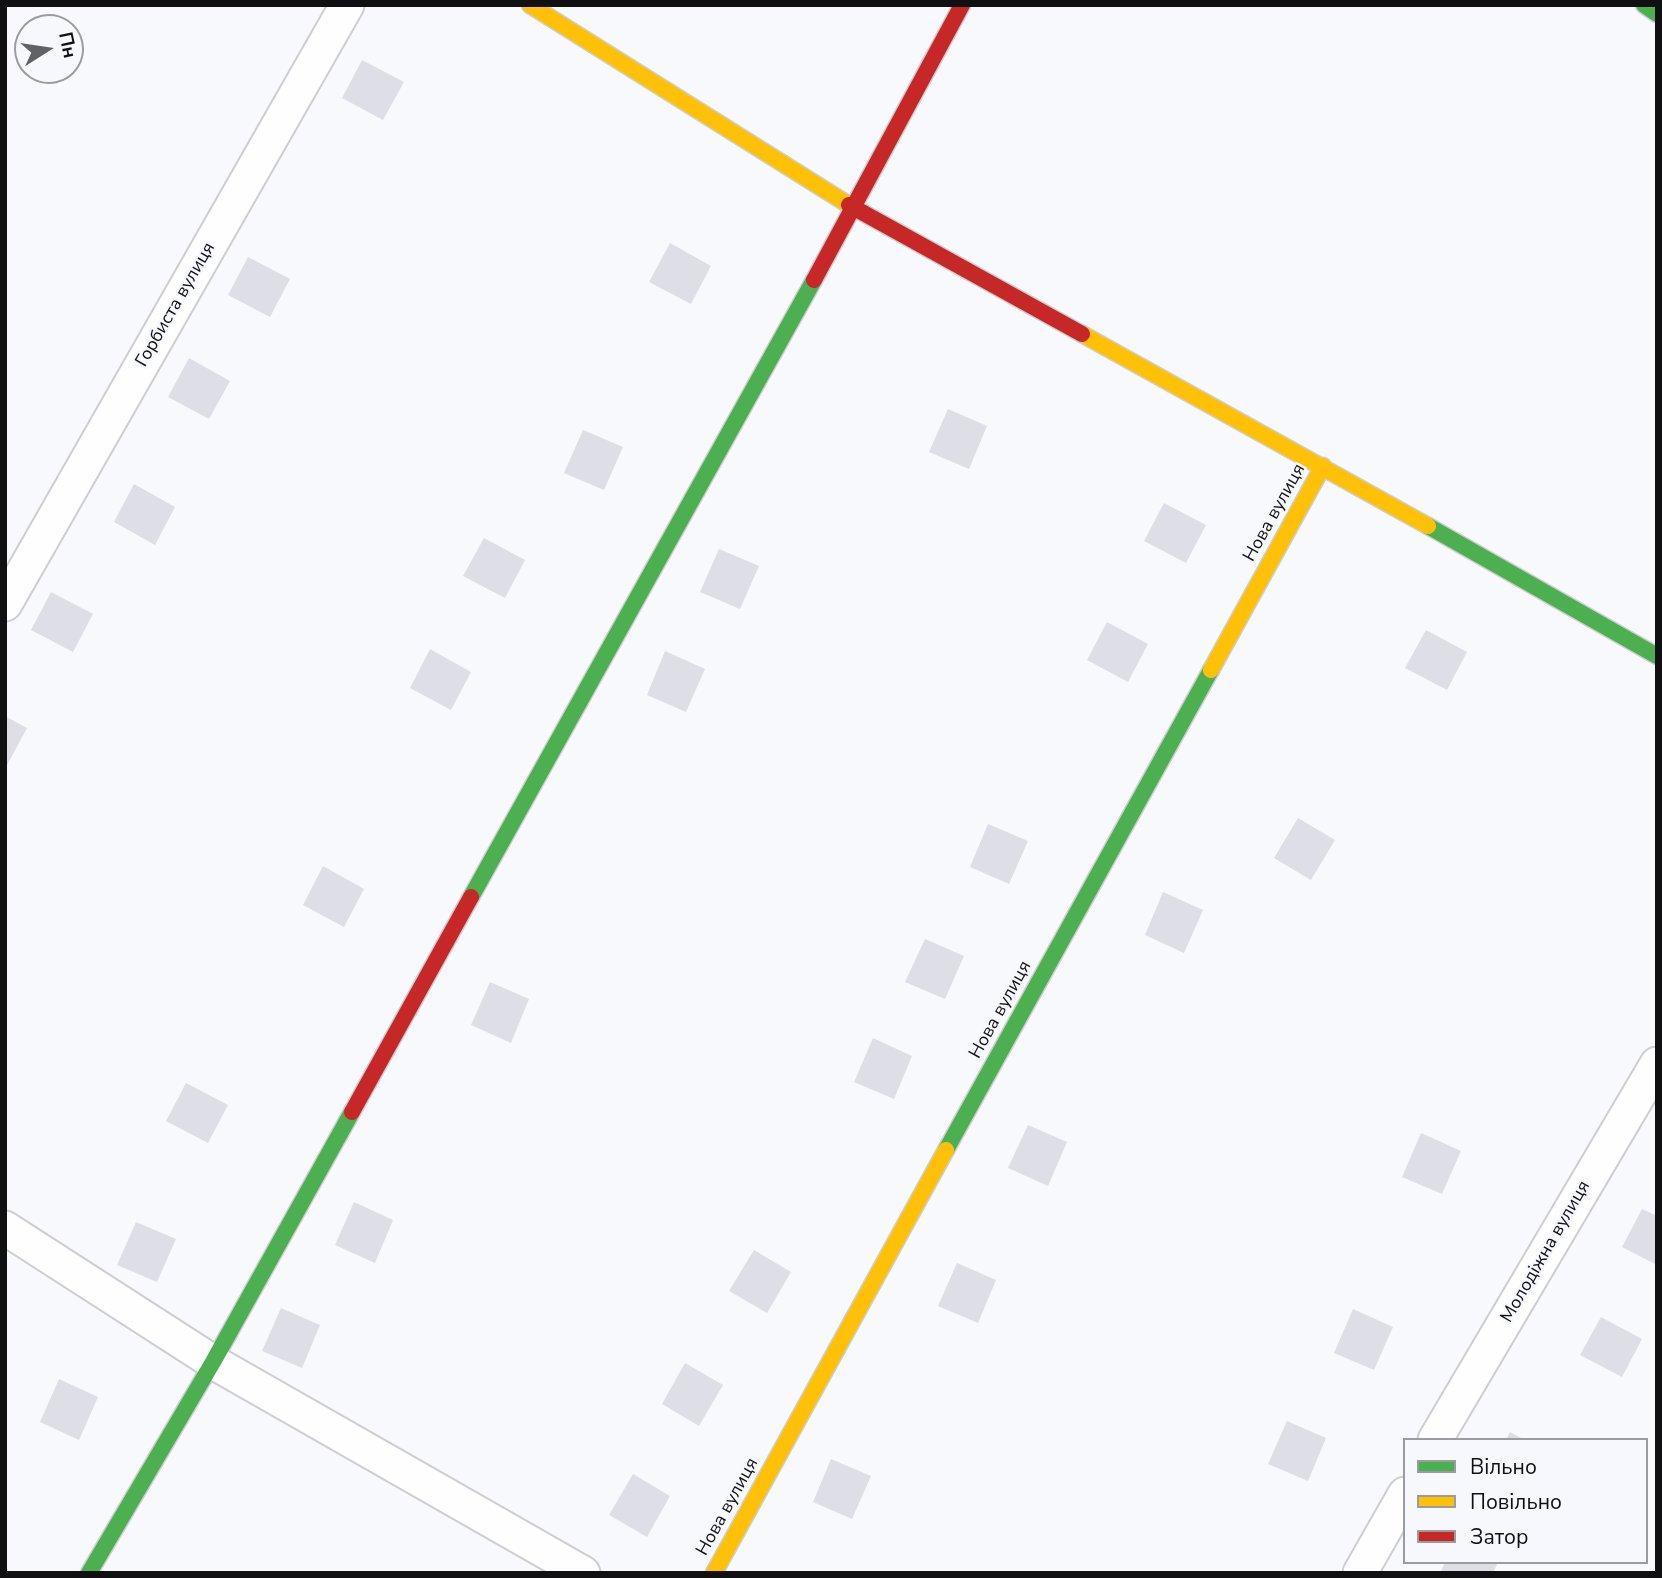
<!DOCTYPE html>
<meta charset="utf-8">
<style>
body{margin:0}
#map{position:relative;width:1662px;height:1578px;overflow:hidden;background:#f8f9fd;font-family:"Nunito Sans",sans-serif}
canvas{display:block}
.frame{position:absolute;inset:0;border:7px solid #101013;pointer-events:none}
.legend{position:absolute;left:1403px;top:1438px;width:245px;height:126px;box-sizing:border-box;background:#f7f8fe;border:2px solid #9b9ba0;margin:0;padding:9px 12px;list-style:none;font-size:21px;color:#101013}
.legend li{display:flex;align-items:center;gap:14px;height:35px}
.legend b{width:35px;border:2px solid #9b9ba0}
.north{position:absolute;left:14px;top:14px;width:70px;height:70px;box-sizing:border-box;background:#f7f8fe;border:2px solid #9b9ba0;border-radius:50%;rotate:78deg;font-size:19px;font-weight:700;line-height:28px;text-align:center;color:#101013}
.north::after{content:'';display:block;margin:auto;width:24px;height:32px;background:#616265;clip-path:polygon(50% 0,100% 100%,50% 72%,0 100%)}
</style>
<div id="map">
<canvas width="1662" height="1578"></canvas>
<div class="frame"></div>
<ul class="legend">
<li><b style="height:9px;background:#4caf50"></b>Вільно</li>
<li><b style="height:9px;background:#ffc107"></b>Повільно</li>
<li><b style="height:9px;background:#c62828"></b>Затор</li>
</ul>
<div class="north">Пн</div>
</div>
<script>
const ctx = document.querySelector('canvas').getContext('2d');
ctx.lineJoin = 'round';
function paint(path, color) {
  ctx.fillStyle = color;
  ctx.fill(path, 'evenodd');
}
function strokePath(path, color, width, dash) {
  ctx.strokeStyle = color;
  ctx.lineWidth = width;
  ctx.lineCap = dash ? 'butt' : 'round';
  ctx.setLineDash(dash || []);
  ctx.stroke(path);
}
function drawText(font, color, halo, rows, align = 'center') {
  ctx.font = font + ' "Nunito Sans",sans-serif';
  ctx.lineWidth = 5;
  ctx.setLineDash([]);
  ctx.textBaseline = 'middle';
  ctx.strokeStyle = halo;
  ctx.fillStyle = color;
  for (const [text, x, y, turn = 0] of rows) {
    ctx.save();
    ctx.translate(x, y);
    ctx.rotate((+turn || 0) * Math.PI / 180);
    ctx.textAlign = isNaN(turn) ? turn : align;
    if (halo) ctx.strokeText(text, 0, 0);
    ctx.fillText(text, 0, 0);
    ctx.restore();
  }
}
paint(new Path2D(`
 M362,60L404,82L383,120L342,98Z
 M670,243L711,266L691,304L649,282Z
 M248,257L290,279L270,317L228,295Z
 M189,358L230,381L209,419L168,397Z
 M948,409L987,426L969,469L929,452Z
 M583,430L623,447L604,490L564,473Z
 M134,484L175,507L155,545L114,522Z
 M1164,503L1206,525L1186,563L1144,541Z
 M484,538L525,560L505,598L463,576Z
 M719,549L759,566L740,609L700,592Z
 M51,592L93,614L73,652L31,630Z
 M1107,622L1148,644L1128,682L1087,660Z
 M1426,630L1467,652L1447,690L1405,668Z
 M430,649L471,672L451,710L410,688Z
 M665,651L705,669L686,712L647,695Z
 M5,716L27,728L5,769Z
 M1298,818L1335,840L1311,880L1274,858Z
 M988,824L1028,841L1009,884L970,867Z
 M323,866L364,889L344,927L303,905Z
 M1163,892L1203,910L1184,953L1145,935Z
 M925,939L964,956L945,999L905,982Z
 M490,982L529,999L511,1043L471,1025Z
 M873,1038L912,1056L894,1099L854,1082Z
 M186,1083L228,1105L208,1143L166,1121Z
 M1028,1125L1067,1142L1048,1186L1008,1168Z
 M1421,1133L1461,1151L1442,1194L1402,1177Z
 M354,1202L393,1220L375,1263L335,1245Z
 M1642,1209L1657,1216V1265L1622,1247Z
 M136,1222L176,1239L157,1282L117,1265Z
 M754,1250L791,1272L767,1313L729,1291Z
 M957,1263L996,1280L978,1323L938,1306Z
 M281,1308L320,1325L302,1368L262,1351Z
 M1353,1309L1393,1327L1374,1370L1334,1353Z
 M1601,1317L1642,1339L1622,1377L1580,1355Z
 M685,1363L723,1385L699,1426L662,1404Z
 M59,1379L98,1397L79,1440L40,1422Z
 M1287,1421L1326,1438L1308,1481L1268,1464Z
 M1510,1432L1525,1440H1506Z
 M831,1459L871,1476L852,1519L813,1502Z
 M633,1474L670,1496L647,1537L609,1515Z
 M1445,1562H1498L1493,1573H1444L1441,1571Z`), '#dddee6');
const street = new Path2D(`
 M5,604L347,5
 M5,1228L213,1362L583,1573
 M1435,1440L1657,1064
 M1360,1573L1405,1494`);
const fast = new Path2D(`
 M1644,5L1657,14
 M1428,526L1657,656
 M471,897L814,280
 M946,1150L1211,670
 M89,1573L213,1362L352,1112`);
const slow = new Path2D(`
 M530,5L849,205
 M1082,334L1428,526
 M1211,670L1323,466
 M714,1573L946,1150`);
const jam = new Path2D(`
 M849,205L1082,334
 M814,280L962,5
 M352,1112L471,897`);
strokePath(street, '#ceced2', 37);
strokePath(fast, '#ceced2', 19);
strokePath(slow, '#ceced2', 19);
strokePath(jam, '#ceced2', 19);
strokePath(street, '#fefeff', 33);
strokePath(fast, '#4caf50', 16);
strokePath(slow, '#ffc107', 16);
strokePath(jam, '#c62828', 16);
drawText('18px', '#101013', '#f7f8fe', [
 ["Горбиста вулиця",176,305,-60],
 ["Нова вулиця",1275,513,-61],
 ["Нова вулиця",1001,1010,-61],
 ["Молодіжна вулиця",1546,1252,-60],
 ["Нова вулиця",728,1507,-61]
]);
</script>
